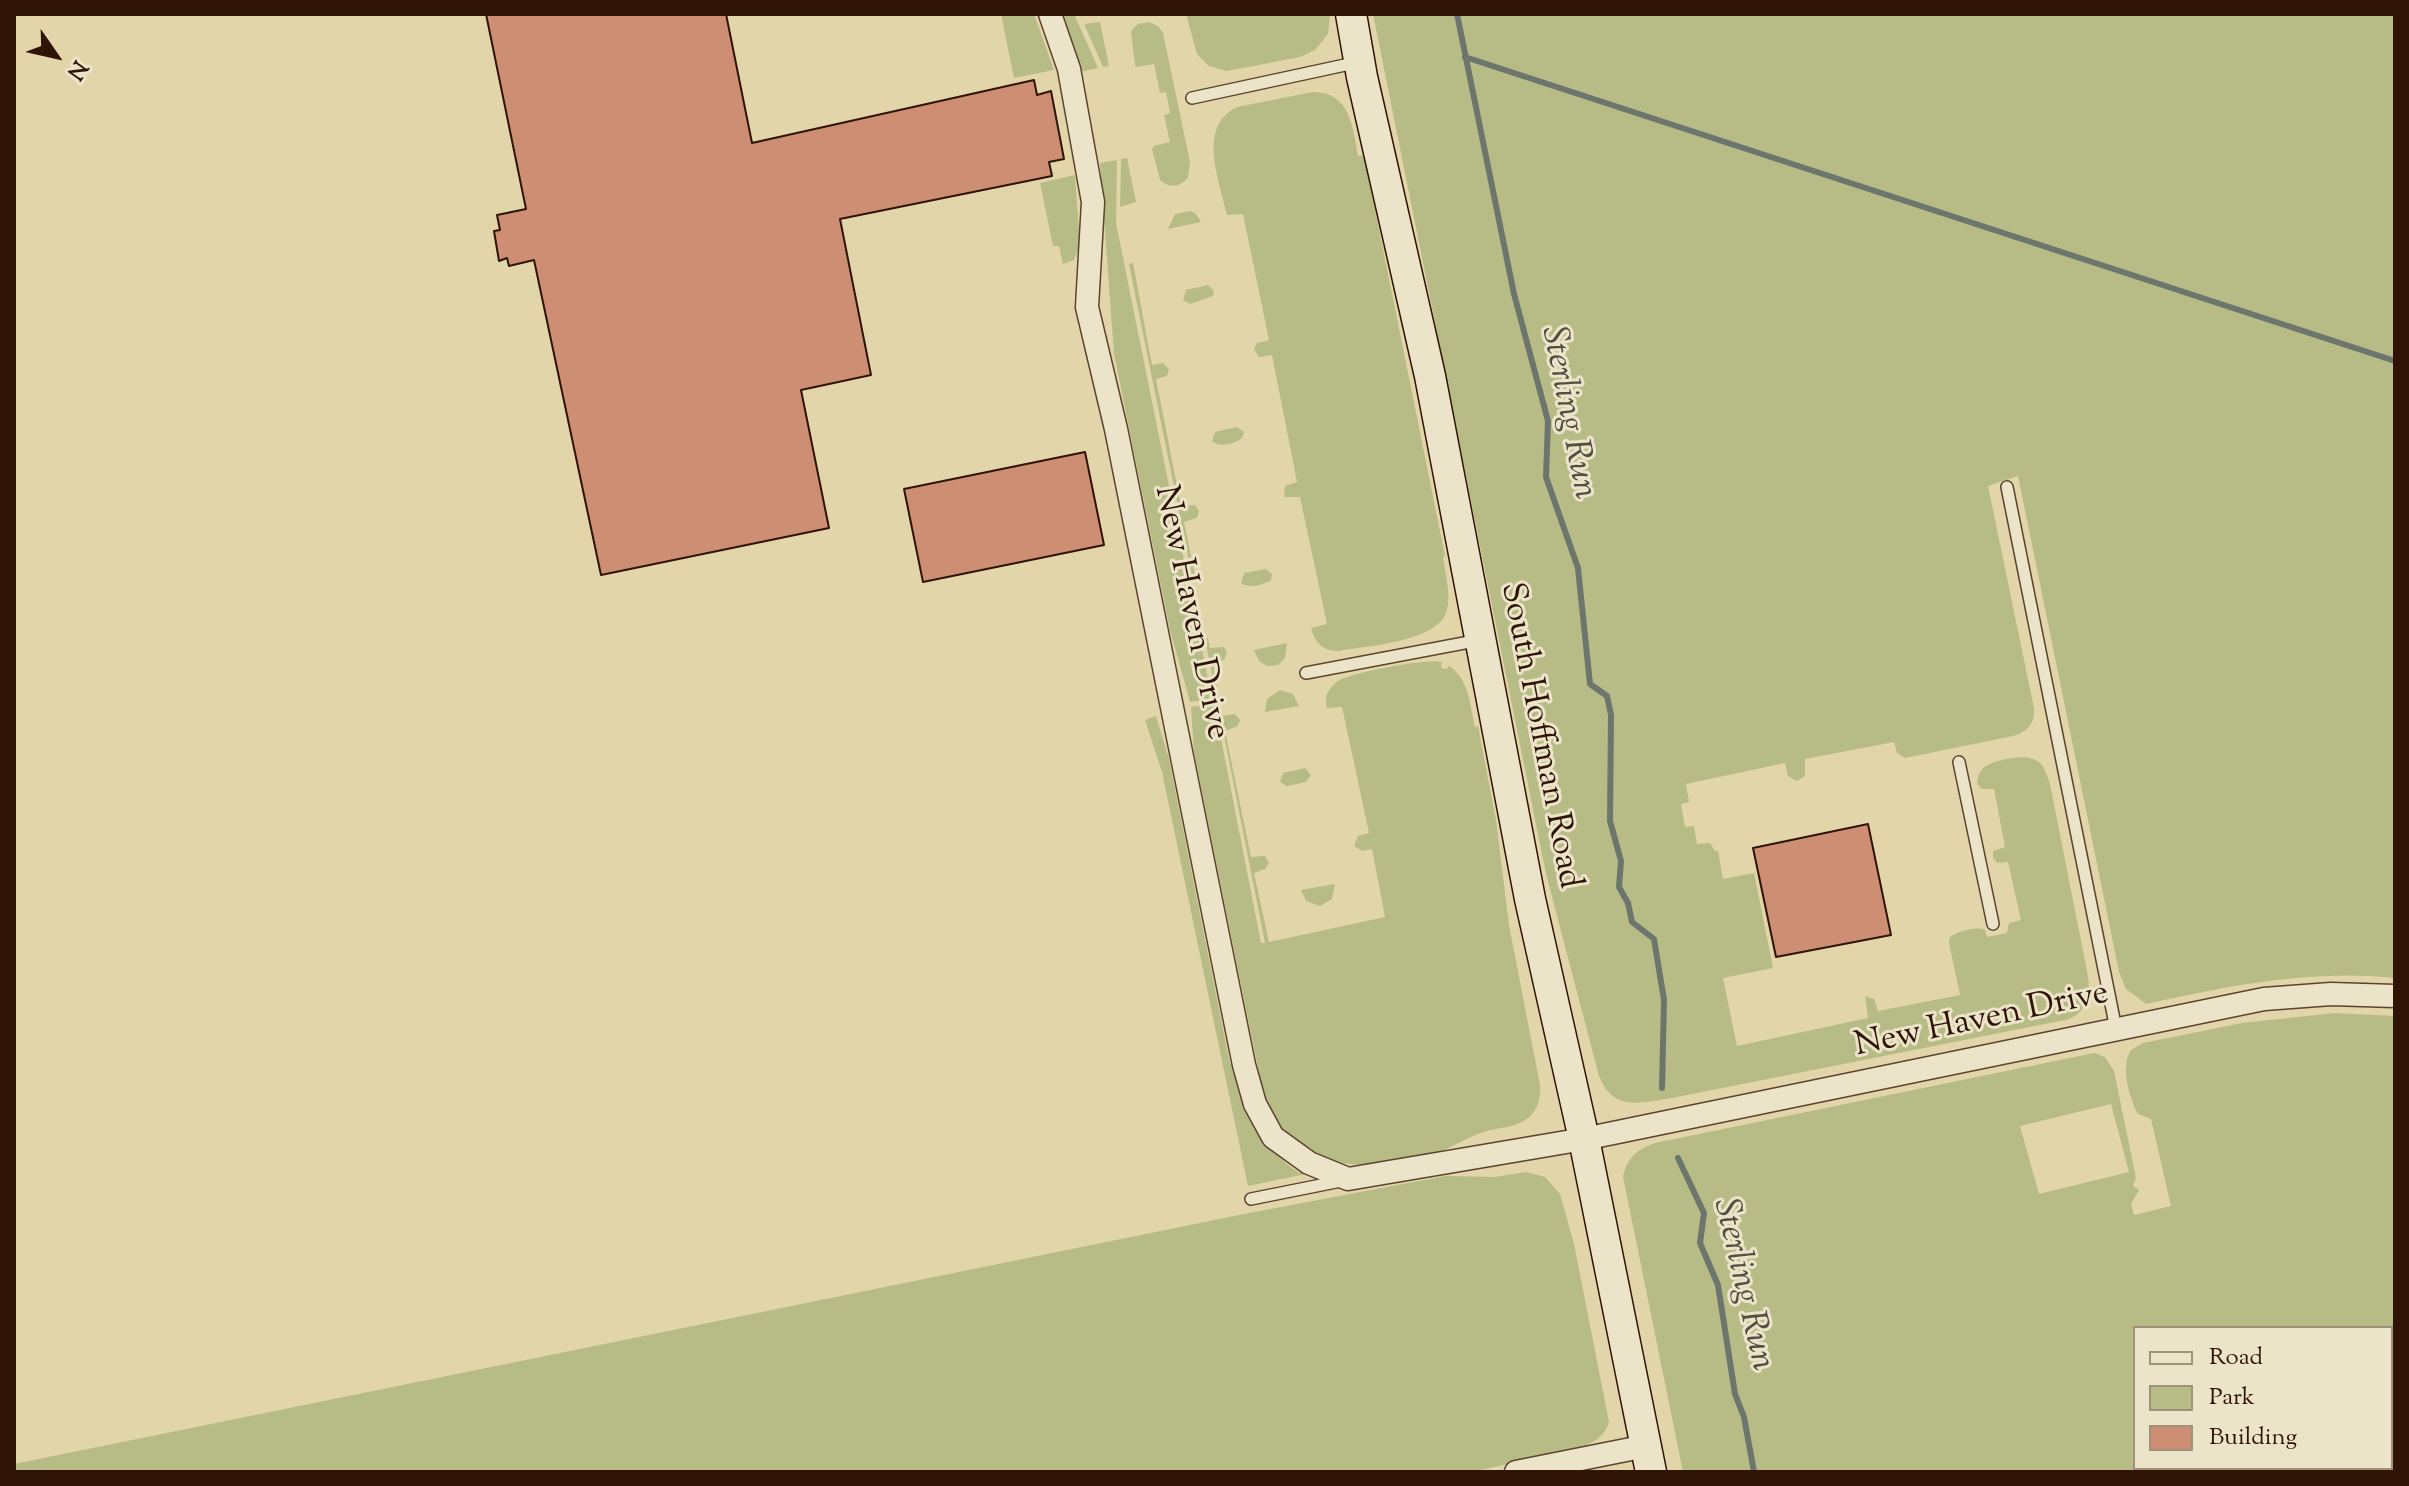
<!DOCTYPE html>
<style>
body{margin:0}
#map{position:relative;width:2409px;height:1486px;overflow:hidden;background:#e2d5aa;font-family:"Sorts Mill Goudy",serif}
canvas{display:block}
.frame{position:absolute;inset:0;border:16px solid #2f1406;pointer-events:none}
.legend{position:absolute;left:2133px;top:1326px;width:260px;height:144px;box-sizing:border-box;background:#ece4c8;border:2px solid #a0917a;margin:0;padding:10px 14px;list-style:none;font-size:24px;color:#2f1406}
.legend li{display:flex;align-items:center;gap:16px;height:40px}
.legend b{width:40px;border:2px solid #a0917a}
.north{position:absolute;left:16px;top:16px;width:80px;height:80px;-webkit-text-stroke:6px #ece4c8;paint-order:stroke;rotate:124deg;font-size:22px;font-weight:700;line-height:32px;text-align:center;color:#2f1406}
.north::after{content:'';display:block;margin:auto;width:28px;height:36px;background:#2f1406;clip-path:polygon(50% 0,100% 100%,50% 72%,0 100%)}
</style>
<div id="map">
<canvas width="2409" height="1486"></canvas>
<div class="frame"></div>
<ul class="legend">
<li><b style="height:10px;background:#ece4c8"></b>Road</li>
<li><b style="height:22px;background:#b7bc86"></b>Park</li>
<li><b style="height:22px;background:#cd8e74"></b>Building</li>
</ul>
<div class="north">N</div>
</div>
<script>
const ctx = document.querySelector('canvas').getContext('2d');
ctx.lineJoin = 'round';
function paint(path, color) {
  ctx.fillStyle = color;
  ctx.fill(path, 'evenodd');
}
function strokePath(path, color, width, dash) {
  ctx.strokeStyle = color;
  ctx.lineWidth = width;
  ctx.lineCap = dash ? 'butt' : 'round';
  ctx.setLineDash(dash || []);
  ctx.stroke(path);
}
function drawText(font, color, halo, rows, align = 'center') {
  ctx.font = font + ' "Sorts Mill Goudy",serif';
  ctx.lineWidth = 6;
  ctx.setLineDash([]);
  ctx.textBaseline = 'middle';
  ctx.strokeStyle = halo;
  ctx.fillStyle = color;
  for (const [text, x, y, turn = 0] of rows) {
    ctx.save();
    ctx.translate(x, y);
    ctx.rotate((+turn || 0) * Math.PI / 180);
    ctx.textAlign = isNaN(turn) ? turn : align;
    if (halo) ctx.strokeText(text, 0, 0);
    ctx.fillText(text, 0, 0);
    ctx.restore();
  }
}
paint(new Path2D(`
 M1001,14H1034L1054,70L1014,78Z
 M1062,14H1074L1098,68L1081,72Z
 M1186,14H1330L1328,34L1315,50L1300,57L1227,71L1209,66L1197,54Z
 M1373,14H2395V978C2311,969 2228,986 2146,1004L2126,989L2119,972L2018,476L1988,486L2034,708C2035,723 2028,732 2013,736L1905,758L1897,753L1894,742L1805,759V776L1797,781L1788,776L1785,763L1686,784L1689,802L1681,804L1685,827L1694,826L1697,844L1710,843L1715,851H1718L1723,879L1754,873L1773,968L1723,978L1737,1046L1868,1018L1865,996L1874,999L1878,1011L1960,995L1949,943L1950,937C1959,931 1976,926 1985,930L1987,937L2007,933L2009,923L2021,920L2008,862L1997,863L1993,858V851L2005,847L1994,789H1981L1977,783C1978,776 1980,770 1986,766C1997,759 2027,753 2037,761C2045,766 2047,776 2050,784L2088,976C2091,995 2086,1015 2065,1020L1672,1098C1641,1102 1614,1113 1599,1076L1546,874Z
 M1100,22L1109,66L1103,67L1084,24Z
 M1149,22L1158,26L1163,33L1190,162L1188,177C1181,187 1169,189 1160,180L1152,149L1154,146L1170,142L1164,115L1170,113L1166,92L1160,93L1154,64L1137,67L1135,65L1131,31L1138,24Z
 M1313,92C1350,92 1353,127 1358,156L1364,155L1445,556L1443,557C1445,573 1452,597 1446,613C1435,642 1366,646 1338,651C1323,651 1314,642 1311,628L1327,624L1300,497H1284L1285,486L1297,482L1272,355L1259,357L1254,349L1257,343L1269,340L1243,214L1227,215C1220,181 1196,127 1237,107Z
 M1127,158L1136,202L1120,207L1121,159Z
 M1117,160L1116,223L1212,699L1190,702L1170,630L1114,354L1100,163Z
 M1075,175L1080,246L1074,260L1063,264L1059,246H1053L1040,183Z
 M1191,211L1196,214L1201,222L1168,229L1175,214Z
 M1133,263L1152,365L1163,363L1169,369L1167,376L1156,379L1181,506L1195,505L1199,511L1197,518L1184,522L1196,580L1193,581L1129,264Z
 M1208,285L1214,291L1213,296L1190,304L1183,300L1186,290Z
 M1237,427L1244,432L1242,438C1235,444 1219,448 1212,441L1215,432Z
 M1266,569L1272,574L1271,580C1264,585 1248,589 1241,583L1244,573Z
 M1208,638L1210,648L1224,647L1227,653L1224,660L1213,663L1222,716L1235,714L1240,720L1238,726L1225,731L1251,857L1265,856L1269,863L1265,869L1254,873L1269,942L1385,917L1372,849L1362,851L1354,846L1358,836L1369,833L1342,707L1327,708C1324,697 1328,688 1338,681C1350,673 1428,658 1442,662L1441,668L1447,669L1449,666C1469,679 1470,704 1475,727L1478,726L1496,820L1509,925L1540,1085C1541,1098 1538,1110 1528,1118C1514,1129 1496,1127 1481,1133C1466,1138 1451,1148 1436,1153C1362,1176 1283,1172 1261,1083L1194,752L1191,707L1214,703L1261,943H1265L1205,639Z
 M1287,643L1285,658L1278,665L1267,666L1259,661L1254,650Z
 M1280,690L1293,694L1299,706L1265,712L1267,699Z
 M1156,716L1169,759L1229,1059C1243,1106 1257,1144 1299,1173L1301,1171L1306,1174L1248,1186L1162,772L1145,720Z
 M1305,768L1311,775L1306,782L1287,786L1280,782L1283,773Z
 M1335,884L1332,899L1320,906L1306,901L1301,890Z
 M2335,1013L2395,1016V1472H1683L1623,1177C1627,1158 1637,1149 1655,1143L2094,1053L2105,1057L2114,1071L2136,1178L2133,1186L2139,1190L2131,1204L2134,1215L2171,1206L2151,1119L2138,1114C2129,1097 2120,1066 2131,1050L2143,1043L2242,1023ZM2111,1104L2129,1172L2039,1194L2020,1126ZM2135,1328H2391V1468H2135Z
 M1526,1172L1545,1177L1560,1194L1574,1244L1609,1422C1605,1437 1592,1443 1579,1449L1471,1472H14V1464L1244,1214L1445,1176L1495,1177Z`), '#b7bc86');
strokePath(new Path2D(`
 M1457,14L1514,294L1548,421L1546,477L1578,568L1590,684L1607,696L1611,715L1610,821L1621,861L1619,887L1628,903L1632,922L1654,939L1664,1000L1662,1088
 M1465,57L2395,361
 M1678,1158L1704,1213L1700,1243L1718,1285L1735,1394L1744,1417L1754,1472`), '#6d766d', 6);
const building = new Path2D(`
 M486,14H726L752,143L1034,80L1037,95L1051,91L1064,159L1049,162L1052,176L840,219L871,375L801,390L829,528L601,575L534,260L509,266L507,258L499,261L494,231L500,230L497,215L526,209Z
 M1085,452L1104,545L923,582L904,489Z
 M1868,824L1891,935L1776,957L1753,848Z`);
paint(building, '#cd8e74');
strokePath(building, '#2f1406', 2);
const lane = new Path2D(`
 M1192,98L1359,62
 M2007,487L2116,1029
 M1306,673L1480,640
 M1959,762L1993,924
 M1251,1199L1341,1181`);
const street = new Path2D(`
 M1050,14L1069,69L1093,202L1087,307L1116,429L1244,1065L1255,1104L1273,1137L1309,1163L1348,1179L1584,1139L2264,999L2331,994L2395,996
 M1516,1472L1646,1446`);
const secondary = new Path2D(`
 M1351,14L1362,77L1430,376L1530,899L1584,1139L1651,1472`);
strokePath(lane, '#5c442f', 14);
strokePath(street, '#5c442f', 25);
strokePath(secondary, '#2f1406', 33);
strokePath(lane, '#ece4c8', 11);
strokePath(street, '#ece4c8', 22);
strokePath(secondary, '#ece4c8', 30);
drawText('34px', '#2f1406', '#ece4c8', [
 ["New Haven Drive",1189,613,78],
 ["South Hoffman Road",1538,736,79],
 ["New Haven Drive",1982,1022,-12]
]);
drawText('italic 36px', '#534d42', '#ece4c8', [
 ["Sterling Run",1566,413,79],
 ["Sterling Run",1741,1285,77]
]);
</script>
